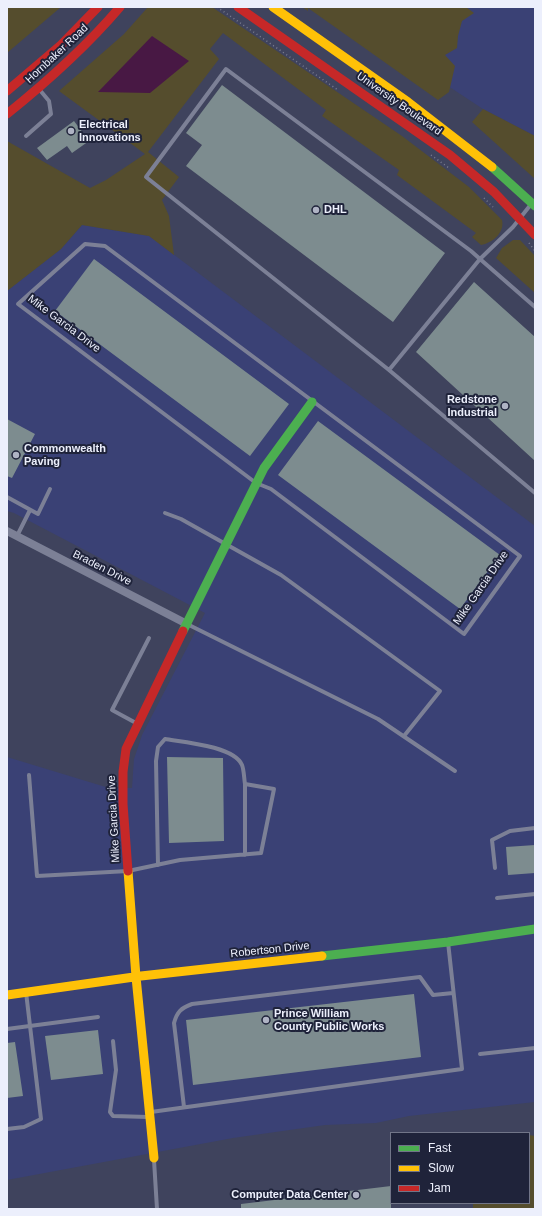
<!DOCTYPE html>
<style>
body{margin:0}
#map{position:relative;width:542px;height:1216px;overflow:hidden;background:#3f435d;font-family:Arial,sans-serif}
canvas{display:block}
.frame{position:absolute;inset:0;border:8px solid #eceffc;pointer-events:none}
.legend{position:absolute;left:390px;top:1132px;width:140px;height:72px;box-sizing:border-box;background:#1f233a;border:1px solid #717588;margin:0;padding:5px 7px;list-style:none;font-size:12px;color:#eceffc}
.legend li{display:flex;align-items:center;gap:8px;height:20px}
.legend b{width:20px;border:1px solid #717588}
</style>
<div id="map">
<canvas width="542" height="1216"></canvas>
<div class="frame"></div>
<ul class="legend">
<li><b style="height:5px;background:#4caf50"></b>Fast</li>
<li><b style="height:5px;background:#ffc107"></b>Slow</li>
<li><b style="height:5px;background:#c62828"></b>Jam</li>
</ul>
</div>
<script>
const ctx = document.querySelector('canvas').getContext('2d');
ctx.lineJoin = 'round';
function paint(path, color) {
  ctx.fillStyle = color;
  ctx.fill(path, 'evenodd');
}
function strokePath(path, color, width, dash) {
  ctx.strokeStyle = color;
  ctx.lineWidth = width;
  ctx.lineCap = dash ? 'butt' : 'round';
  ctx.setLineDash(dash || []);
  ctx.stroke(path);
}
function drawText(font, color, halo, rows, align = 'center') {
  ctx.font = font + ' Arial,sans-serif';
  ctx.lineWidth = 4;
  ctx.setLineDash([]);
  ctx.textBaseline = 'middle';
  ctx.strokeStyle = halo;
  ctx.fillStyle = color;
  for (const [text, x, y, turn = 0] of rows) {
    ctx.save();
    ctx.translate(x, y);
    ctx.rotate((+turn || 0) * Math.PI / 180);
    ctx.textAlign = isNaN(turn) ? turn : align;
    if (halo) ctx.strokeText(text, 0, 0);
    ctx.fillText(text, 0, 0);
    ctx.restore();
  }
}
paint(new Path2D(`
 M328,7H535V136L483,109Z
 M82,225L149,236L535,526V1102L409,1116L376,1123L325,1125L233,1138L7,1180V757L109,788H132L134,759L142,735L205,613L14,513L7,511V291L61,249Z`), '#3a4175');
paint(new Path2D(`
 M7,7H61L7,53Z
 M148,7H212L402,136L469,187L502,220C505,233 492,243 481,245L472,237L476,233L397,175L399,170L322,116L326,110L223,33L210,49L219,59L148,152L179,177L162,200L169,216L174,255L149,236L82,225L61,249L7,291V141L90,188L106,180L145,154L59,91L124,34Z
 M302,7H466L474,13L462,21L458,36L457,48L445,55L455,66L449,92L438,100L308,8V11Z
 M483,109L535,136V179L472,122Z
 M513,240H520L535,256V293L496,258L502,248Z
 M529,1135L535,1136V1209H473V1203H529Z`), '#554d2d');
paint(new Path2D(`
 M152,36L189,61L150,93L98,92Z`), '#481844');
paint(new Path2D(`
 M222,85L445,253L393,322L186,166L202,145L186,133Z
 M74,121L89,141L72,153L67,146L47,160L37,148Z
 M94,259L289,404L250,456L55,311Z
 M474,282L535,337V461L416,352Z
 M7,419L35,434L12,478L7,476Z
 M318,421L500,555L460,609L278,475Z
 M167,757L223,758L224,841L169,843Z
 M535,845V873L508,875L506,847Z
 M414,994L421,1057L193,1085L186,1020Z
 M98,1030L103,1074L51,1080L45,1036Z
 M15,1042L23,1096L7,1098V1043Z
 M391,1186V1209H241V1204Z`), '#7d8c8f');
strokePath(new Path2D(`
 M217,7L338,90
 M431,155L449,168
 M484,198L493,207
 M529,243L535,251`), '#7a7d90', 1.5, [1, 3]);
strokePath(new Path2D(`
 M26,136L51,114L49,101L39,89
 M532,203L513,227L480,259L389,370L146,177L226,69L471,251L480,259L535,307
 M85,244L105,246L520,556L464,634L271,489L256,483L18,304Z
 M389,370L535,493
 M7,497L38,514L50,489
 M165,513L181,519L281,575L440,691L404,736
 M17,536L30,510
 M187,624L378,719L455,771
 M136,723L112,710L149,638
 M29,775L37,876L128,871L180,860L261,853L274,789L245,784V855
 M158,865L156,761L158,747L165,739C183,742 234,746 242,765C244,770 244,778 245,784
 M495,868L492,840L510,831L535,828
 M497,898L535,894
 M7,1029L98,1017
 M113,1041L116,1070L110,1112L113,1116L148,1117
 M480,1054L535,1048
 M184,1107L174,1023C177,1012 181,1008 192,1004L420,977L433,995L453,993
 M151,1112L462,1069L448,942
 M7,1129L24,1127L41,1119L26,992
 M154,1160L157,1209`), '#7c8096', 4);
strokePath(new Path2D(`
 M7,531L187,624`), '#7c8096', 8);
strokePath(new Path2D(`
 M492,167L535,206
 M183,631L264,468L312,402
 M322,956L448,942L535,929`), '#4caf50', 9);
strokePath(new Path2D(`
 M273,7L408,102L492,167
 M128,871L136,977L154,1158
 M7,995L141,976L322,956`), '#ffc107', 9);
strokePath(new Path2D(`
 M238,7L450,155L494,192L535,235
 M7,91L61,45L98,7
 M7,114C48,81 86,47 120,7
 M128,871L123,804V772L126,749L183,631`), '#c62828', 9);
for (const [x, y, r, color] of [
 [71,131,4,"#afb3c4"],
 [316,210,4,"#afb3c4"],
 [505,406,4,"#afb3c4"],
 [16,455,4,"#afb3c4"],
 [266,1020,4,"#afb3c4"],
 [356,1195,4,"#afb3c4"]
]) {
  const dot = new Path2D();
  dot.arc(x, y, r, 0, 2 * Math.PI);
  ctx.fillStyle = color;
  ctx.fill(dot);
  strokePath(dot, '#1f233a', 1.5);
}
drawText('11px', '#eceffc', '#1f233a', [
 ["Hornbaker Road",57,54,-43],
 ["University Boulevard",399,104,35],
 ["Mike Garcia Drive",64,324,37],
 ["Braden Drive",102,568,27],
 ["Mike Garcia Drive",481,588,-55],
 ["Mike Garcia Drive",114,819,-93],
 ["Robertson Drive",270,950,-6]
]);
drawText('bold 11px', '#eceffc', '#1f233a', [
 ["Electrical",79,125],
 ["Innovations",79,138],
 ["DHL",324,210],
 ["Redstone",497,400,"right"],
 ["Industrial",497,413,"right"],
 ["Commonwealth",24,449],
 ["Paving",24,462],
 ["Prince William",274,1014],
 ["County Public Works",274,1027],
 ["Computer Data Center",348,1195,"right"]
], 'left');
</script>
